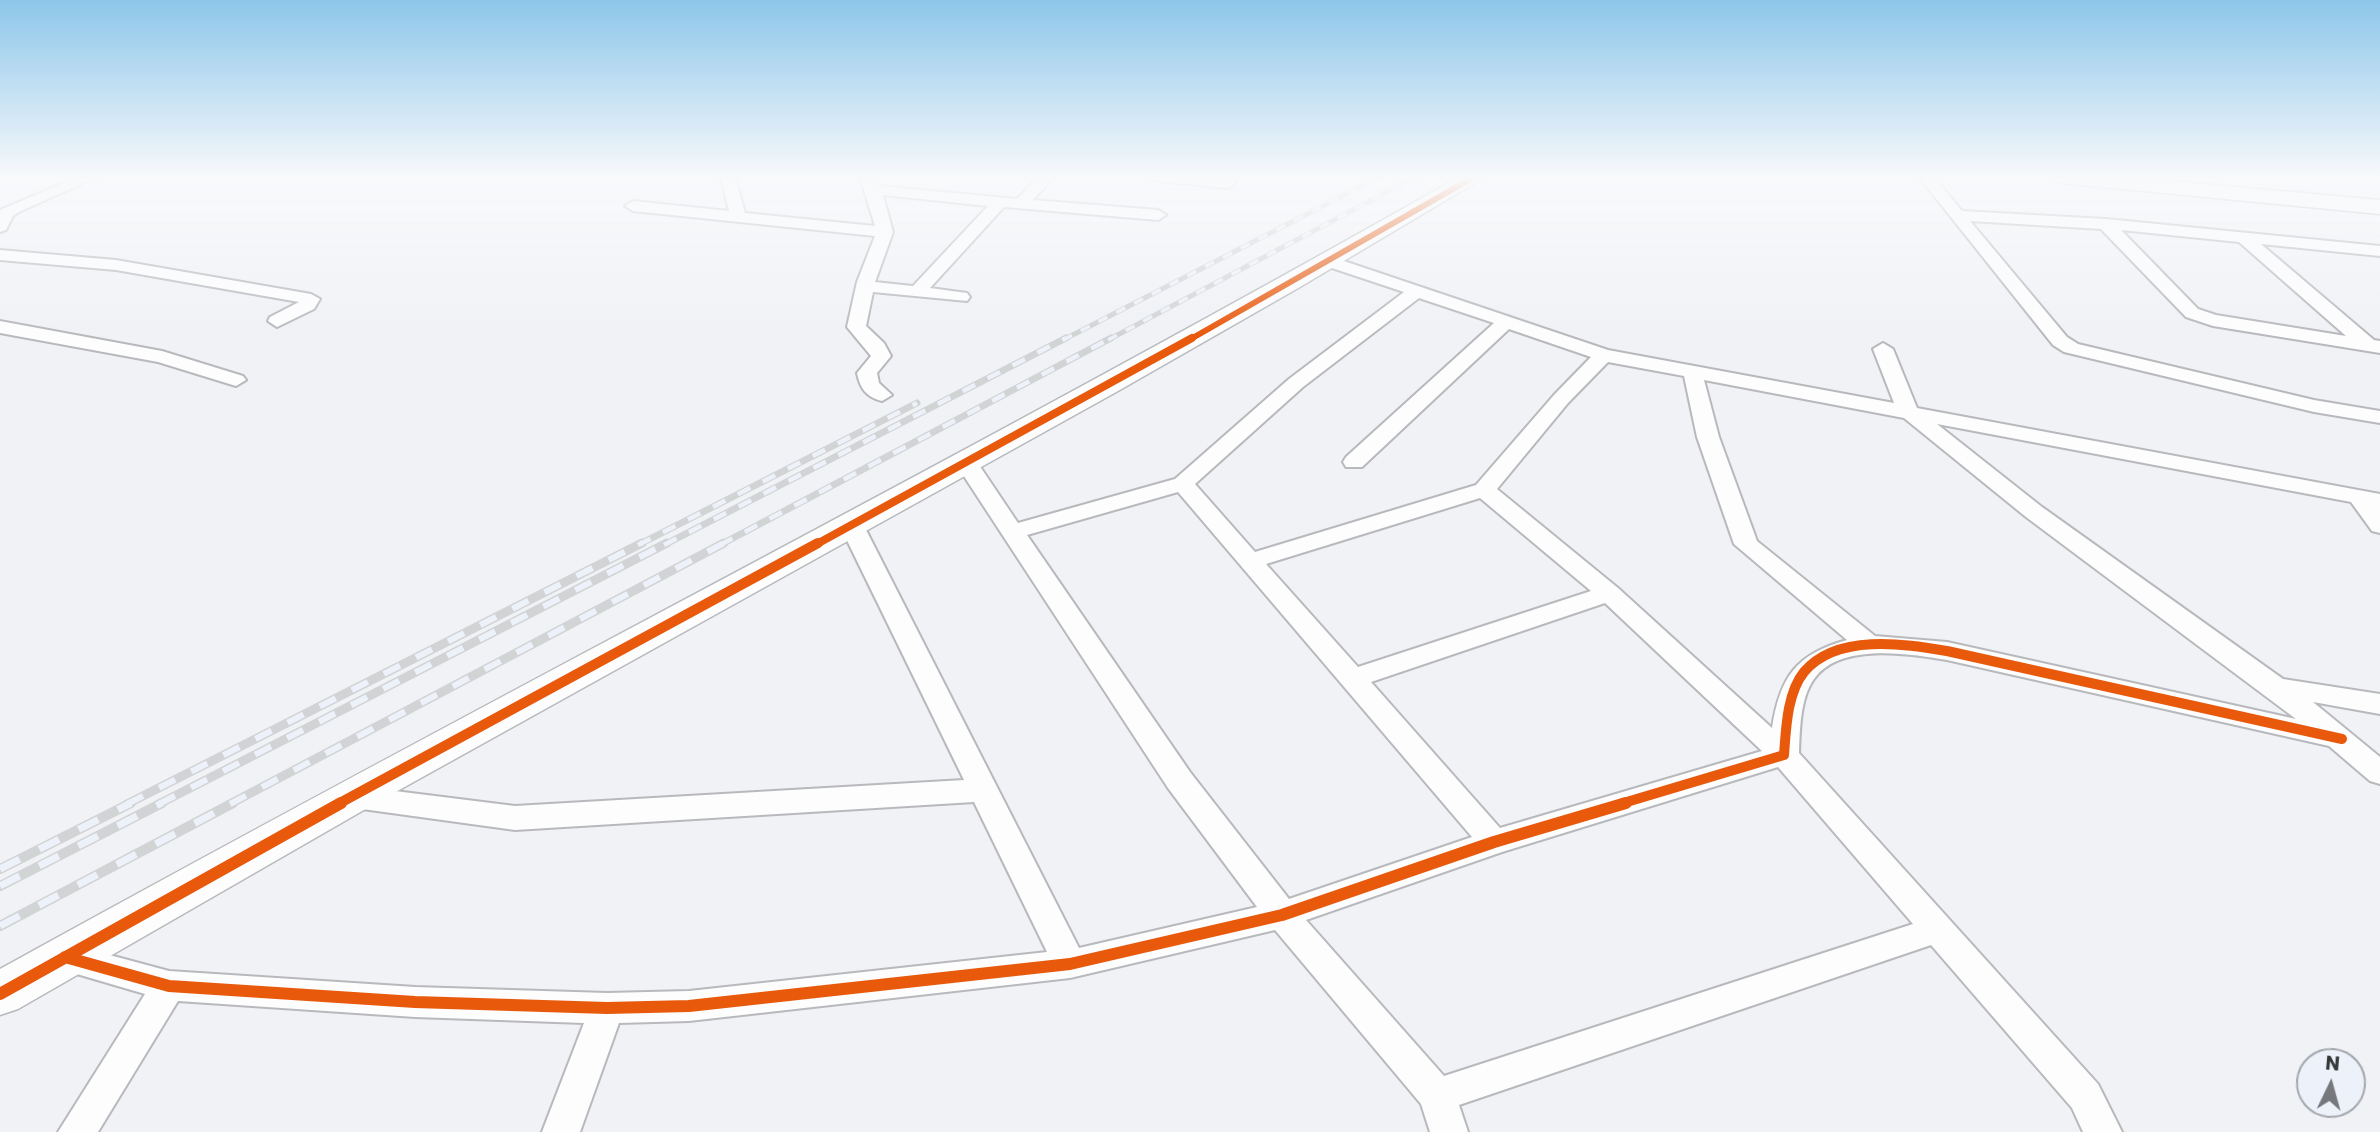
<!DOCTYPE html>
<style>
body{margin:0}
#map{position:relative;width:2380px;height:1132px;overflow:hidden;background:#f0f2f6;font-family:Poppins,sans-serif}
canvas{display:block}
.north{position:absolute;left:2296px;top:1048px;width:70px;height:70px;box-sizing:border-box;background:#edf1f9;border:2px solid #a3a7ad;border-radius:50%;rotate:5deg;font-size:19px;font-weight:700;line-height:28px;text-align:center;color:#35373a}
.north::after{content:'';display:block;margin:auto;width:24px;height:32px;background:#76787c;clip-path:polygon(50% 0,100% 100%,50% 72%,0 100%)}
</style>
<div id="map">
<canvas width="2380" height="1132"></canvas>
<div class="north">N</div>
</div>
<script>
const ctx = document.querySelector('canvas').getContext('2d');
ctx.lineJoin = 'round';
function strokePath(path, color, width, dash) {
  ctx.strokeStyle = color;
  ctx.lineWidth = width;
  ctx.lineCap = dash ? 'butt' : 'round';
  ctx.setLineDash(dash || []);
  ctx.stroke(path);
}
function paint(path, color) {
  ctx.fillStyle = color;
  ctx.fill(path, 'evenodd');
}
const street = new Path2D(`
 M78,177H97L19,212L13,216L6,230L0,232V210Z
 M721,177H735L745,213L875,226L860,177H874L879,186L1017,199L1039,177H1054L1033,200L1158,210L1166,215L1158,220L1004,207L930,288L967,293L970,297L967,301L873,292L866,326L884,343L891,356L877,373L879,383L892,395L882,401C866,397 860,388 857,373L871,356L847,327L857,282L875,236L633,211L625,206L633,201L729,211ZM883,195L988,206L913,286L875,282L893,232Z
 M1148,177C1167,177 1223,171 1236,183L1228,188L1155,181Z
 M1919,177H1934L1962,211L2106,219L2380,246V256L2261,244L2374,340L2380,341V353L2213,326L2186,317L2101,229L1970,221L2067,337L2078,344L2314,400L2380,411V423L2314,412L2064,352L2053,345ZM2121,230L2239,242L2346,336L2216,315L2198,309Z
 M0,250L116,260L311,294L320,299L314,309L277,327L268,321L270,317L299,302L116,270L0,260Z
 M1329,256L1608,350L1894,403L1873,349L1883,343L1893,349L1917,408L2380,494V533L2372,531L2351,502L1937,424L2042,507L2283,679L2380,694V714L2313,702L2380,757V784L2370,781L2329,746L1947,660C1910,654 1840,642 1814,679C1800,698 1800,730 1799,753L2098,1084L2122,1132H2083L2072,1108L1931,945L1459,1105L1468,1132H1430L1421,1104L1275,930L1070,978L689,1021L619,1023L580,1132H542L584,1023L415,1017L178,1001L98,1132H58L145,994L53,967L48,957L53,947L65,943L169,971L415,987L607,993L689,991L1047,952L974,802L515,830L355,808L344,805L340,797L344,789L355,786L515,806L964,780L840,526L844,521H860L864,526L1079,948L1257,907L1168,788L956,464L967,457L975,459L1018,523L1175,479L1289,379L1404,292L1323,265L1320,261ZM1419,298L1494,323L1346,457L1343,462L1346,467H1362L1509,329L1591,357L1554,395L1476,485L1255,552L1195,484L1303,387ZM1608,362L1684,376L1697,437L1734,544L1847,640C1796,654 1780,677 1772,728L1618,588L1497,489L1568,403ZM1704,380L1904,418L2026,517L2296,719L1947,642L1875,636L1757,541L1719,437ZM1178,492L1472,837L1289,899L1190,772L1027,535ZM1480,498L1591,591L1358,667L1266,564ZM1605,603L1762,751L1500,828L1371,682ZM1778,767L1913,924L1444,1076L1306,920L1502,852Z
 M0,321L162,351L243,376L246,380L236,386L158,362L0,333Z`);
const secondary = new Path2D(`
 M1459,177H1485L1300,287L1118,391L383,799L18,1009L0,1015V969C484,701 978,450 1459,177Z
 M2049,177H2125L2380,200V214L2060,183Z`);
strokePath(street, '#b8b9bc', 4);
strokePath(secondary, '#b8b9bc', 3);
paint(street, '#fdfdfe');
paint(secondary, '#fdfdfe');
const railFar3 = new Path2D(`
 M1063,340L1379,177
 M1108,340L1415,177`);
const railFar2 = new Path2D(`
 M638,545L917,403
 M664,545L1066,338
 M720,545L1111,338`);
const railFar1 = new Path2D(`
 M127,804L642,543
 M159,804L667,543
 M230,804L724,543`);
const rail = new Path2D(`
 M0,869L131,803
 M0,886L162,803
 M0,926L233,803`);
strokePath(railFar3, '#d2d3d4', 5);
strokePath(railFar2, '#d2d3d4', 7);
strokePath(railFar1, '#d2d3d4', 9);
strokePath(rail, '#d2d3d4', 10);
strokePath(railFar3, '#edf1f9', 3.5, [10]);
strokePath(railFar2, '#edf1f9', 4.5, [14]);
strokePath(railFar1, '#edf1f9', 6, [18]);
strokePath(rail, '#edf1f9', 7, [22]);
strokePath(new Path2D(`
 M1189,340L1474,177`), '#e8590c', 6);
strokePath(new Path2D(`
 M815,545L1192,338`), '#e8590c', 8);
strokePath(new Path2D(`
 M338,804L818,543
 M1620,804L1784,755C1786,729 1787,693 1804,672C1837,633 1904,644 1947,651L2342,739`), '#e8590c', 10);
strokePath(new Path2D(`
 M65,957L169,986L415,1002L607,1008L689,1006L1070,964L1282,915L1494,842L1626,803
 M0,994L341,803`), '#e8590c', 12);
const sky = ctx.createLinearGradient(0, 0, 0, 335);
sky.addColorStop(0, '#8dc6ea');
sky.addColorStop(0.53, '#f8f9fb');
sky.addColorStop(1, '#f8f9fb00');
ctx.fillStyle = sky;
ctx.fillRect(0, 0, 2380, 335);
</script>
